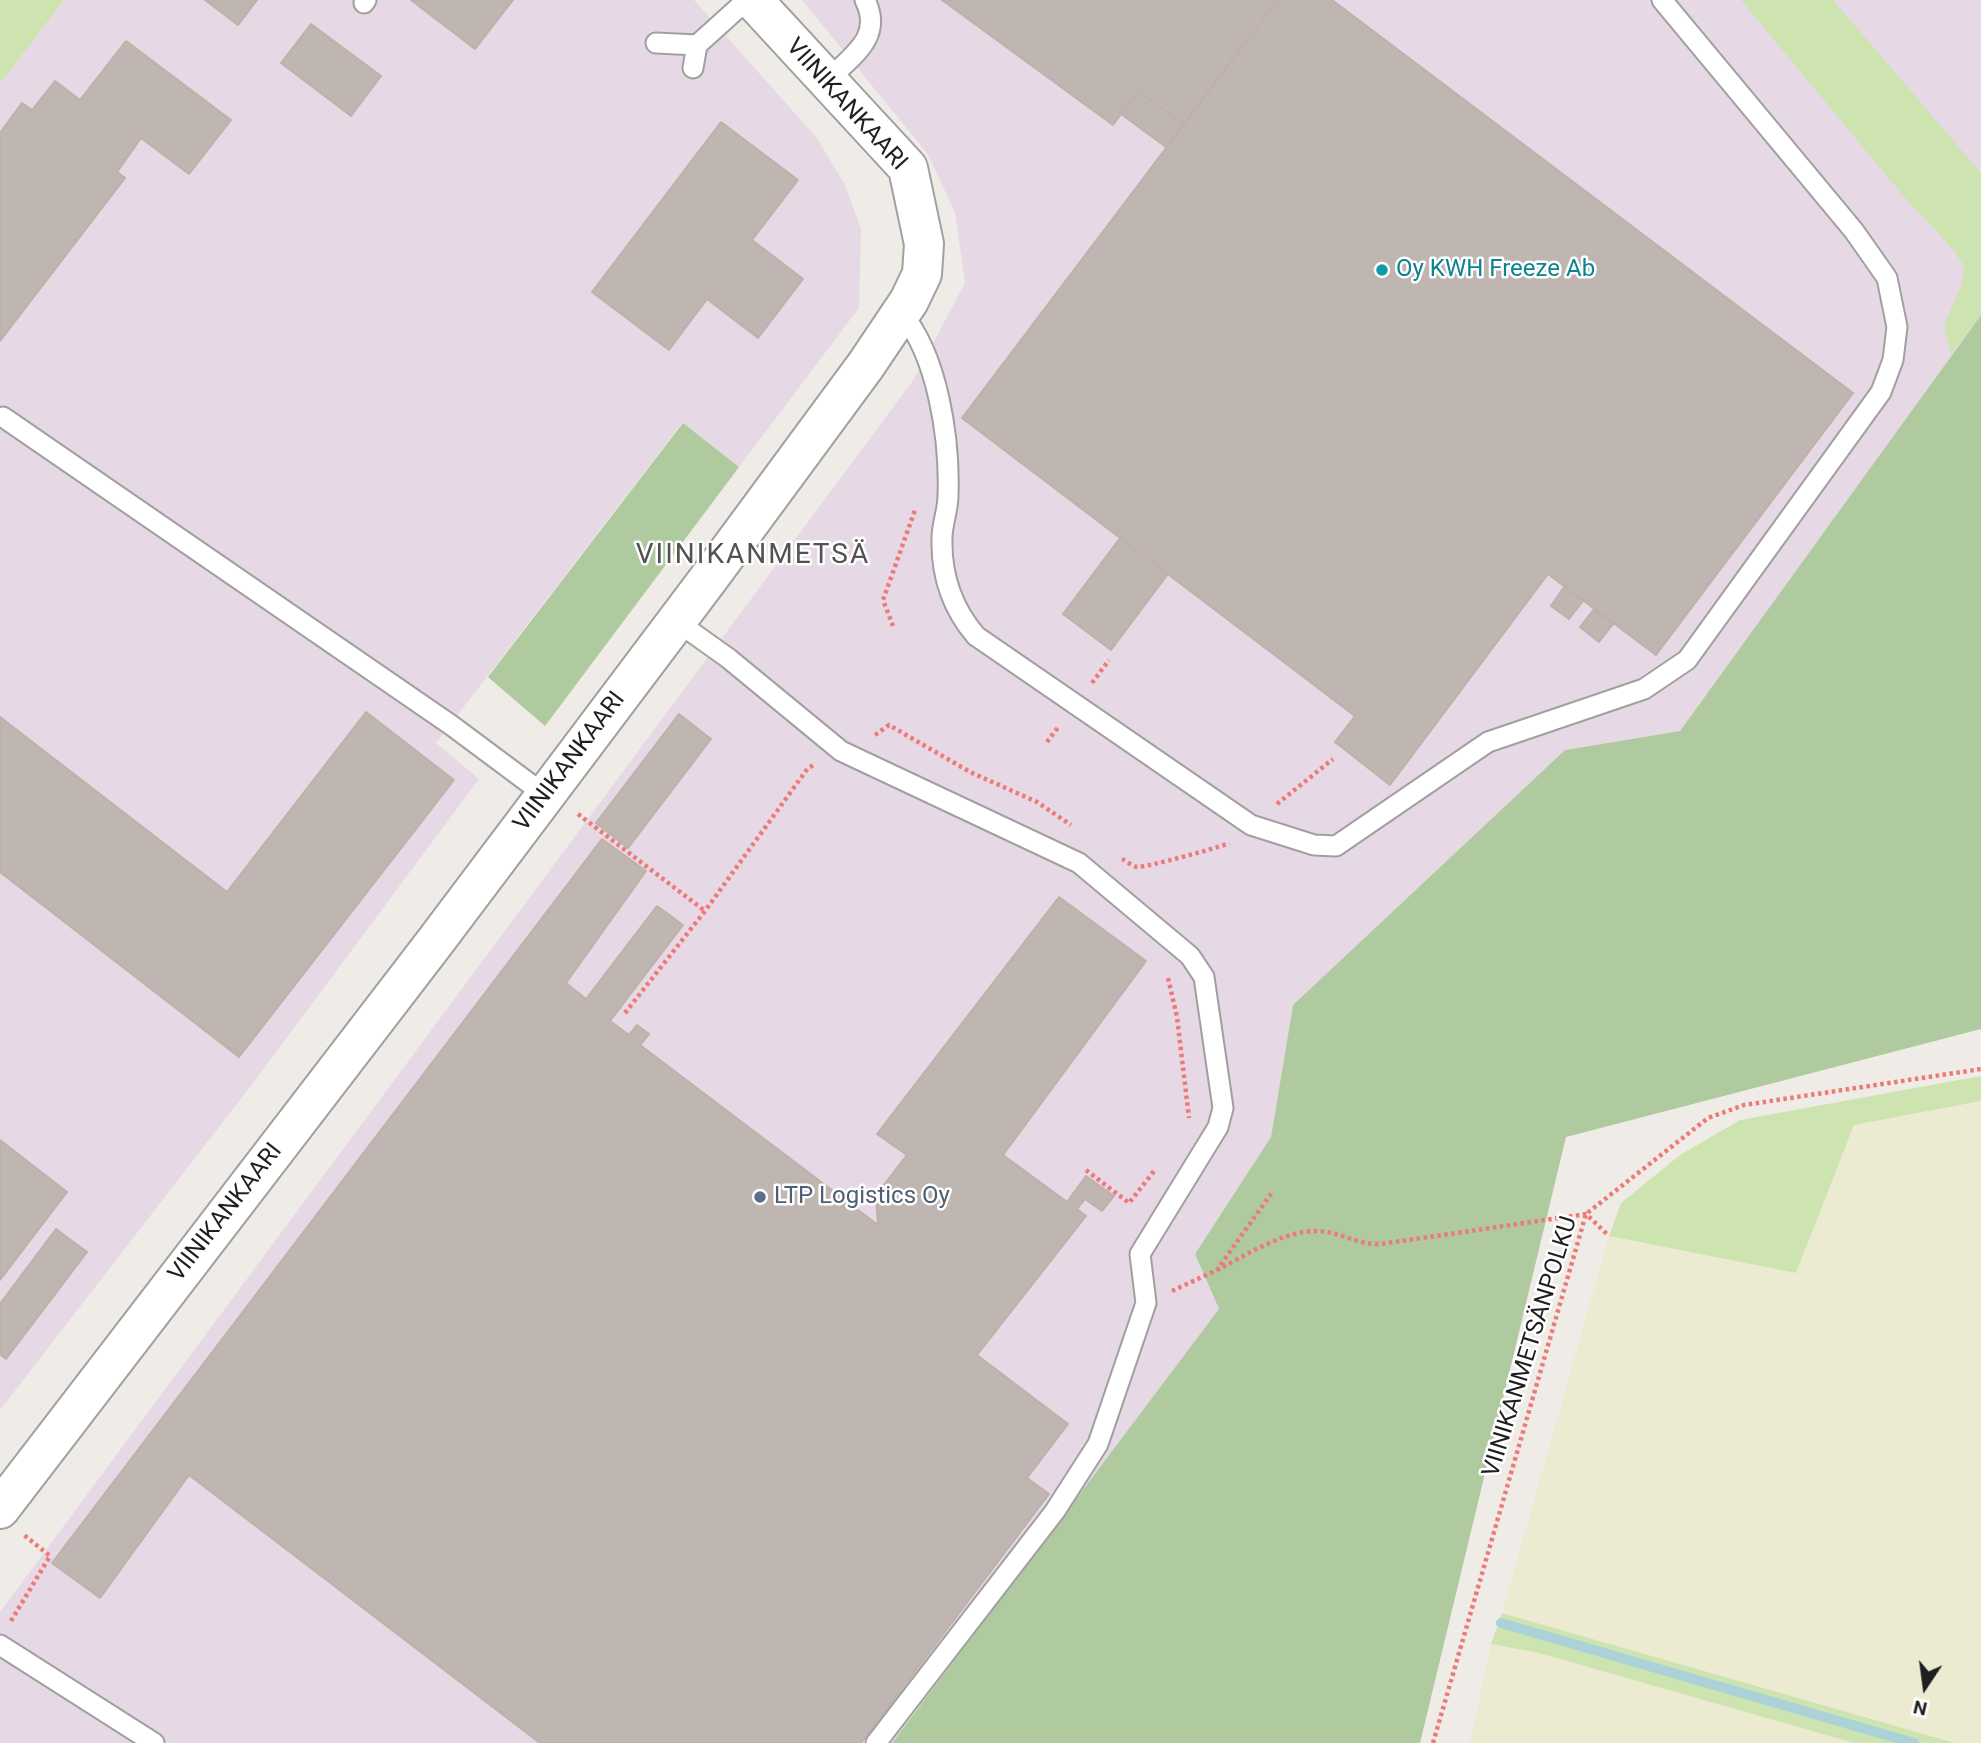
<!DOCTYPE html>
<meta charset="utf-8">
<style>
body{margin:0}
#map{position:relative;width:1981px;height:1743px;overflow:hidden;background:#efebe6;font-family:Roboto,sans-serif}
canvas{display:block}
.north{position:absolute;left:1890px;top:1652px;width:70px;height:70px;-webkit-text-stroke:5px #fff;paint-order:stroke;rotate:193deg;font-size:19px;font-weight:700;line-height:28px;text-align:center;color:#1f1f1f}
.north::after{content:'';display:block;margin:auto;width:24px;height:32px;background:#1f1f1f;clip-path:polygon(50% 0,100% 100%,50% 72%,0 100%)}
</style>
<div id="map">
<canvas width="1981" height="1743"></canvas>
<div class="north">N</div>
</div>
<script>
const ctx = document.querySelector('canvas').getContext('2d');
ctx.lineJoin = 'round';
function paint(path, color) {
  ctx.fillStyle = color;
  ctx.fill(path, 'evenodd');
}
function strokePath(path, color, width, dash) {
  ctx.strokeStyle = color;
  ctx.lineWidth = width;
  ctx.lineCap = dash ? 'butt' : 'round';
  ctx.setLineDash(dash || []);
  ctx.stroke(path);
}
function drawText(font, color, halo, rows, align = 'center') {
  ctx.font = font + ' Roboto,sans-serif';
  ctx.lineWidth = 5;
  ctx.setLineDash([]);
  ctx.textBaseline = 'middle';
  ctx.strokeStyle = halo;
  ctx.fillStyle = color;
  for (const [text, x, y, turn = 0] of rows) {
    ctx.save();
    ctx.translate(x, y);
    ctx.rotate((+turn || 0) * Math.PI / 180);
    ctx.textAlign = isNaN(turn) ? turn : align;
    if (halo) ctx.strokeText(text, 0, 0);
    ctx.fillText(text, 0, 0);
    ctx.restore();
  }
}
paint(new Path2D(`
 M64,0H694L816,137L845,185L861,229L859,308L739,467L682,423L436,743L479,779L253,1083L0,1410V84Z
 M802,0H1981V315L1680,731L1565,750L1293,1005L1271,1137L1195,1254L1219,1309L892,1743H0V1612L914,379L965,283L955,212L927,153Z`), '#e7d8e5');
paint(new Path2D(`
 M1981,1101V1743H1955L1502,1613L1609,1236L1796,1273L1854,1125Z
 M1491,1644L1539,1653L1854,1743H1470Z`), '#ecebd2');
paint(new Path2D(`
 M0,0H64L0,84Z
 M1741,0H1833L1981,173V315L1951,354L1944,325L1962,284L1964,266L1951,247L1905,198Z
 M1981,1076V1101L1854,1125L1796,1273L1609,1236L1621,1203L1680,1155L1740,1120Z
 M1502,1613L1955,1743H1854L1539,1653L1491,1644Z`), '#cee4b0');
paint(new Path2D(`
 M1981,315V1029L1566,1137L1420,1743H892L1219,1309L1195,1254L1271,1137L1293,1005L1565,750L1680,731Z
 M683,423L739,467L545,726L488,677Z`), '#afca9e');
strokePath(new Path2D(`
 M1501,1623L1914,1743`), '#aad2d8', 10);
const building = new Path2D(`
 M205,0H257L238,25Z
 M411,0H513L475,49Z
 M942,0H1278L1183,124L1138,91L1113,125Z
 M1278,0H1332L1853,393L1656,655L1548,574L1390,785L1335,742L1355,716L962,418Z
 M311,24L381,76L351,116L281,63Z
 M126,41L231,120L189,174L141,138L117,172L125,178L0,341V133L22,103L32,110L55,81L80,100Z
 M1138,91L1183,124L1166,147L1121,114Z
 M721,122L798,180L752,240L803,279L758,338L707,299L669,350L592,292Z
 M1120,538L1168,574L1111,650L1063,614Z
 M1564,587L1583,601L1569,619L1551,606Z
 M1594,609L1613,624L1599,642L1580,627Z
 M366,712L454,780L239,1057L0,872V717L227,892Z
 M679,714L711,739L628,848L596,823Z
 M602,839L646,871L566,983L586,999L657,906L683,925L610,1021L629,1035L637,1025L649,1034L640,1045L878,1225L876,1195L907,1155L877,1134L1059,897L1146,961L1003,1155L1067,1202L1086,1176L1114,1196L1102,1211L1085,1199L1077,1209L1086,1216L977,1355L1068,1424L1027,1478L1049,1494L861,1743H540L189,1475L100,1598L52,1563Z
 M0,1140L67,1192L0,1280Z
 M56,1229L87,1252L6,1359L0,1354V1304Z`);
paint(building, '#bfb6b2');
strokePath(building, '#bfb1a9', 2);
const service = new Path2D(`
 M364,3L366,0
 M656,43L697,45
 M693,68L697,45L747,0
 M827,81C851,56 884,38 865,0
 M901,313C938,355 950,440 948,496C948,510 942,524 942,538C941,575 952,608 976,636L1251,825L1314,845L1336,846L1488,742L1644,689L1687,660L1881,392L1893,360L1897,327L1887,278L1854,231L1662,0
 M3,417L451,725L545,795
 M676,621L728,658L841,751L1079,863L1190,956L1204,977L1223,1108L1218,1127L1140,1254L1146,1303L1098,1444L1055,1511L876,1743
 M0,1645L154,1743`);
const minor = new Path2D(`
 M0,1509L435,942L709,578L866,365L909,301L922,274L924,244L908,168L753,0`);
strokePath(service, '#a0a0a0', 23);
strokePath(minor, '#a0a0a0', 42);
strokePath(new Path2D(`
 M893,626L883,600L915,510
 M1092,683L1109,660
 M875,735L889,725L970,772L1037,802L1071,825
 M1047,742L1059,726
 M1277,804L1333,759
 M578,814L705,911
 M1122,859C1126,861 1132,866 1137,867C1144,868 1225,846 1229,843
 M1168,978L1177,1017L1189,1118
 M625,1013L705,911L808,768L814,765
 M1086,1170L1129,1203L1154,1171
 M1217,1270C1247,1255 1284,1230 1318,1231C1340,1232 1358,1245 1381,1244L1586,1214L1609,1236
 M1172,1291L1217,1270L1273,1191
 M11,1621L50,1556L24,1535
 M1433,1743L1586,1214L1708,1118L1744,1105L1981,1069`), '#ee7a77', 4.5, [3.5, 3.5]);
strokePath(service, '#fff', 19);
strokePath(minor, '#fff', 38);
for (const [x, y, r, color] of [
 [1382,270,7,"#0f9aa8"],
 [760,1197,7,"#5c6f8a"]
]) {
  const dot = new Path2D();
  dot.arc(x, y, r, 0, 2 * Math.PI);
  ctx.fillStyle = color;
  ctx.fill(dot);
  strokePath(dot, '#fff', 2.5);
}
drawText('24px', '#1f1f1f', '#fff', [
 ["VIINIKANKAARI",846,105,48],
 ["VIINIKANKAARI",570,762,-53],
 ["VIINIKANKAARI",226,1213,-52],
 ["VIINIKANMETSÄNPOLKU",1531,1347,-73]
]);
drawText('24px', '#0d838f', '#fff', [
 ["Oy KWH Freeze Ab",1396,270]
], 'left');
drawText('24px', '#4e5e75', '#fff', [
 ["LTP Logistics Oy",774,1197]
], 'left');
ctx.letterSpacing = '2px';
drawText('28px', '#525252', '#fff', [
 ["VIINIKANMETSÄ",753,556]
]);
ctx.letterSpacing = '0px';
</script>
